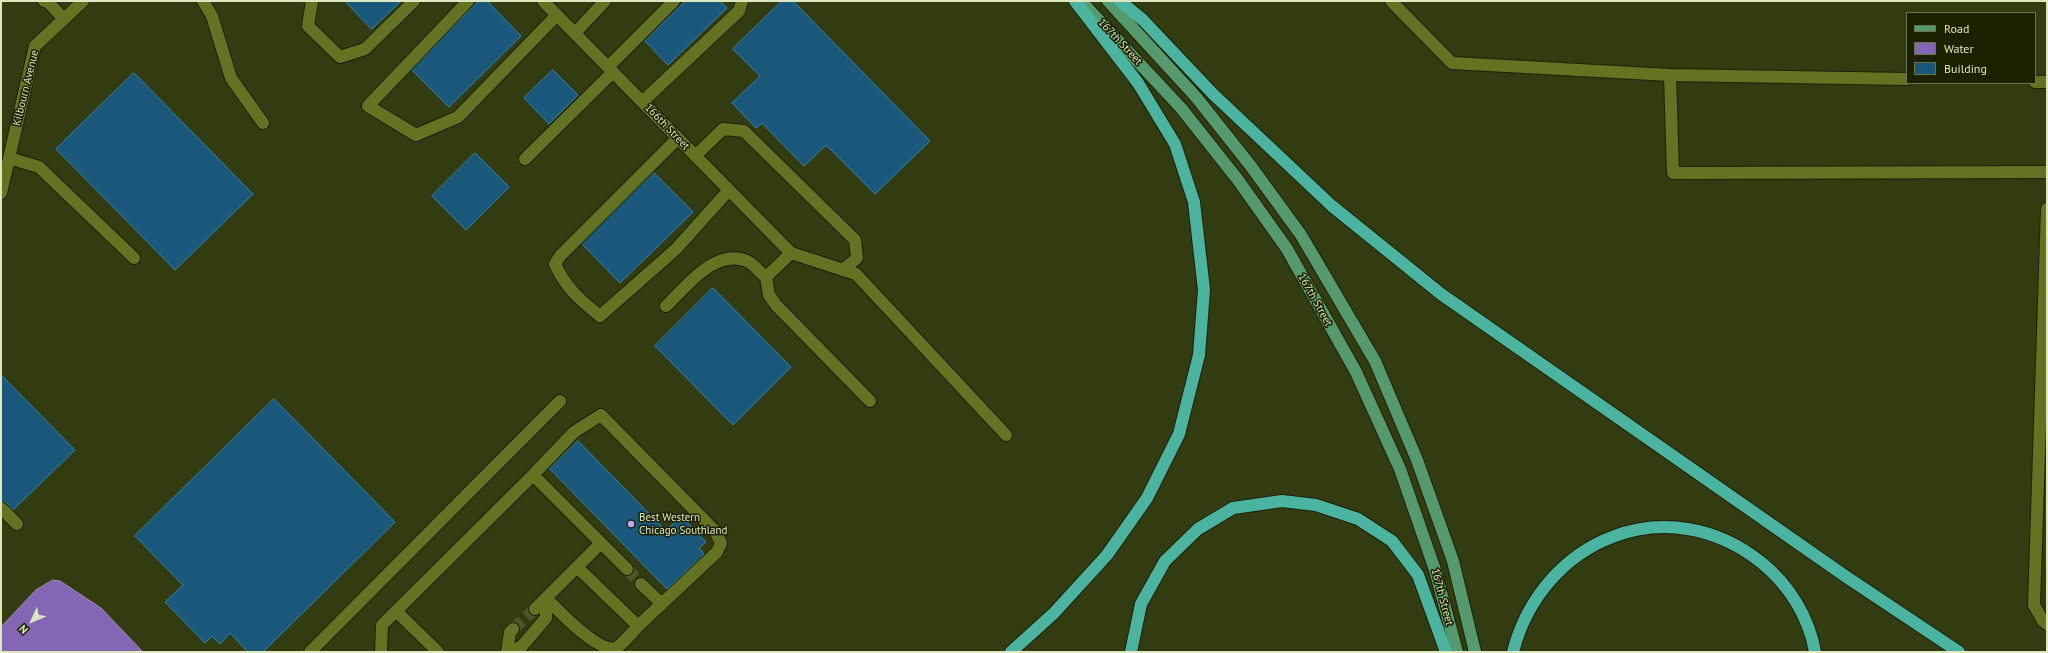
<!DOCTYPE html>
<style>
body{margin:0}
#map{position:relative;width:2048px;height:653px;overflow:hidden;background:#333b11;font-family:"PT Sans",sans-serif}
canvas{display:block}
.frame{position:absolute;inset:0;border:2px solid #dee8c0;pointer-events:none}
.legend{position:absolute;left:1906px;top:12px;width:130px;height:72px;box-sizing:border-box;background:#1b2101;border:1px solid #69714d;margin:0;padding:5px 7px;list-style:none;font-size:12px;color:#dee8c0}
.legend li{display:flex;align-items:center;gap:8px;height:20px}
.legend b{width:20px;border:1px solid #69714d}
.north{position:absolute;left:12px;top:601px;width:40px;height:40px;-webkit-text-stroke:3px #1b2101;paint-order:stroke;rotate:226deg;font-size:11px;font-weight:700;line-height:16px;text-align:center;color:#dee8c0}
.north::after{content:'';display:block;margin:auto;width:14px;height:18px;background:#dee8c0;clip-path:polygon(50% 0,100% 100%,50% 72%,0 100%)}
</style>
<div id="map">
<canvas width="2048" height="653"></canvas>
<div class="frame"></div>
<ul class="legend">
<li><b style="height:5px;background:#559a6e"></b>Road</li>
<li><b style="height:11px;background:#8367b5"></b>Water</li>
<li><b style="height:11px;background:#19577b"></b>Building</li>
</ul>
<div class="north">N</div>
</div>
<script>
const ctx = document.querySelector('canvas').getContext('2d');
ctx.lineJoin = 'round';
function paint(path, color) {
  ctx.fillStyle = color;
  ctx.fill(path, 'evenodd');
}
function strokePath(path, color, width, dash) {
  ctx.strokeStyle = color;
  ctx.lineWidth = width;
  ctx.lineCap = dash ? 'butt' : 'round';
  ctx.setLineDash(dash || []);
  ctx.stroke(path);
}
function drawText(font, color, halo, rows, align = 'center') {
  ctx.font = font + ' "PT Sans",sans-serif';
  ctx.lineWidth = 3;
  ctx.setLineDash([]);
  ctx.textBaseline = 'middle';
  ctx.strokeStyle = halo;
  ctx.fillStyle = color;
  for (const [text, x, y, turn = 0] of rows) {
    ctx.save();
    ctx.translate(x, y);
    ctx.rotate((+turn || 0) * Math.PI / 180);
    ctx.textAlign = isNaN(turn) ? turn : align;
    if (halo) ctx.strokeText(text, 0, 0);
    ctx.fillText(text, 0, 0);
    ctx.restore();
  }
}
const water = new Path2D(`
 M53,580L60,581L101,608L143,652H1V627L36,590Z`);
paint(water, '#8367b5');
strokePath(water, '#9e8eb8', 1);
const building = new Path2D(`
 M345,1H401L372,29Z
 M479,1H487L521,36L449,107L412,70Z
 M686,1H720L727,8L668,65L645,41Z
 M782,1H793L930,141L875,194L826,145L804,166L762,123L756,128L732,103L760,76L733,49Z
 M553,70L578,95L549,124L524,98Z
 M134,73L253,194L175,270L56,149Z
 M475,153L509,187L466,230L432,196Z
 M654,173L693,212L620,283L582,244Z
 M713,288L791,367L733,425L655,346Z
 M1,375L75,450L13,510L6,502L1,501Z
 M274,399L395,522L263,652H248L230,633L220,644L212,636L205,643L165,602L183,585L135,536Z
 M578,441L666,531L681,516L706,542L699,548L704,554L667,589L550,469Z`);
paint(building, '#19577b');
strokePath(building, '#3383b3', 1);
strokePath(new Path2D(`
 M627,569L641,584
 M513,629L535,609`), '#4d552b', 12, [12, 6]);
const minor = new Path2D(`
 M44,1L48,2L64,19
 M203,1L212,16L231,78L263,123
 M312,1L308,26L340,57L365,49L414,1
 M468,1L368,106L416,135L458,117L557,15
 M543,1L791,253L856,274L1006,435
 M1391,1L1452,63L1670,75L1673,173L2047,172
 M575,33L605,1
 M608,67L674,1
 M1670,75L1907,79
 M2035,82H2047
 M642,102L739,11L742,1
 M678,138L560,256L555,264C565,287 581,301 600,316L676,249L729,190
 M695,156L723,129L744,131L855,240L857,258L843,270
 M9,158L39,167L134,258
 M525,159L613,72
 M1,193L35,46L83,1
 M2047,209L2034,605L2043,621L2047,624
 M791,253L766,277L769,295L776,305L870,401
 M666,306C687,286 715,248 747,261C754,264 760,273 766,277
 M533,475L574,432L601,415L715,531L721,543L717,552L638,626L577,567
 M1,508L17,524
 M601,543L627,569
 M641,584L662,604
 M546,598C559,611 598,653 616,648C624,643 632,633 638,626
 M396,611L438,652
 M310,652L560,401
 M381,652L382,625L533,475L601,543L535,609
 M507,652L510,632L513,629
 M511,652L522,646L546,618V612L541,603`);
const major = new Path2D(`
 M1081,1L1181,108L1238,180L1287,249L1356,372L1400,469L1435,570L1457,652
 M1108,1L1196,97L1250,165L1301,235L1375,361L1417,460L1453,561L1475,652`);
const highway = new Path2D(`
 M1120,1L1143,20L1213,94L1332,206L1441,294L1845,576L1959,652
 M1011,652L1054,613L1107,555L1147,498L1179,434L1199,355L1204,290L1194,202L1175,144L1138,83L1075,1
 M1131,652L1141,604L1165,561L1198,529L1233,508L1282,501L1316,505L1358,519L1392,541L1418,575L1446,652
 M1513,652C1542,539 1668,487 1762,563C1789,585 1809,617 1815,652`);
strokePath(minor, '#1c2108', 14);
strokePath(major, '#1c2108', 14);
strokePath(highway, '#1c2108', 14);
strokePath(minor, '#647321', 12);
strokePath(major, '#559a6e', 12);
strokePath(highway, '#4bb4a1', 12);
for (const [x, y, r, color] of [
 [631,524,4,"#c1a8f3"]
]) {
  const dot = new Path2D();
  dot.arc(x, y, r, 0, 2 * Math.PI);
  ctx.fillStyle = color;
  ctx.fill(dot);
  strokePath(dot, '#1b2101', 1.5);
}
drawText('11px', '#dee8c0', '#1b2101', [
 ["167th Street",1120,42,47],
 ["Kilbourn Avenue",26,88,-76],
 ["166th Street",667,127,46],
 ["167th Street",1315,300,61],
 ["167th Street",1442,597,75]
]);
drawText('11px', '#dee8c0', '#1b2101', [
 ["Best Western",639,518],
 ["Chicago Southland",639,531]
], 'left');
</script>
